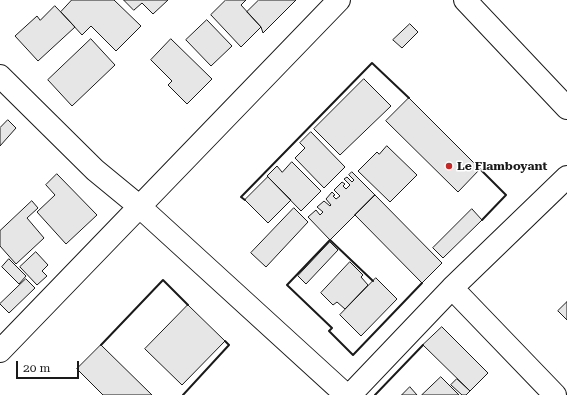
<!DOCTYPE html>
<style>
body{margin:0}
#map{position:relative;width:567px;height:395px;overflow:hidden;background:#fff;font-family:"Roboto Serif",serif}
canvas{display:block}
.scale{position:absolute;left:16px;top:361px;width:63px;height:18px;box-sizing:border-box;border:2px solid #1a1a1a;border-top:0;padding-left:5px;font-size:12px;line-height:14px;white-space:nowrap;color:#1a1a1a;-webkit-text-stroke:3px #fff;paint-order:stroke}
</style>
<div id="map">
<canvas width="567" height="395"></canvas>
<div class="scale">20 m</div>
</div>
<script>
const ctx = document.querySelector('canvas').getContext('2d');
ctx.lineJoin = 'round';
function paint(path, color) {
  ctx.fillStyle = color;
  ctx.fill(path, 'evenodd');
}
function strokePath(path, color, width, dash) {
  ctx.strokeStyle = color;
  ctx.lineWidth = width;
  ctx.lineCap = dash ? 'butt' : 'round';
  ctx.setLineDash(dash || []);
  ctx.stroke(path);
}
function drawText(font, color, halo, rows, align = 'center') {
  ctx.font = font + ' "Roboto Serif",serif';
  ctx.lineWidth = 3;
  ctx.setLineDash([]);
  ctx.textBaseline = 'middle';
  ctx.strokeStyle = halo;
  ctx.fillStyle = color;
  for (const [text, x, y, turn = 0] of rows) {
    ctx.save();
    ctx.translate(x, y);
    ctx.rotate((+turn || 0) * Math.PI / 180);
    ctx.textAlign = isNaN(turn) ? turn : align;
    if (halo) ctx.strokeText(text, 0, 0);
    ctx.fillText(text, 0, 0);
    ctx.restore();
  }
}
const building = new Path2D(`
 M72,0H114L141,26L116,51L91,26L82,35L61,12Z
 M124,0H168L153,14L142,3L134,10Z
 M226,0H246L241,5L261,27L241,47L211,15Z
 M259,0H296L263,33L261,27L247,12Z
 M55,6L75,27L38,61L15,36L37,16L40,20Z
 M207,20L232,46L211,66L186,40Z
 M410,24L418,32L402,48L393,40Z
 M91,39L115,65L72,106L48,80Z
 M171,39L212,79L187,104L168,85L172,81L151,60Z
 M364,79L391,106L340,155L314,129Z
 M409,98L480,169L458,192L386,121Z
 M8,120L16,128L0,146V128Z
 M311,132L345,167L324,188L295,158L305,148L300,143Z
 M387,146L417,175L390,202L358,171L377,152L379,154Z
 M292,162L321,191L301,211L267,176L277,166L282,172Z
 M352,172L375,195L330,240L308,217L316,210L320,215L323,212L317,207L324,201L330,206L331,205L326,199L332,192L335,195L333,196L336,199L340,196L334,190L342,182L345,184L343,186L346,189L350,185L344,179L347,177L352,182L354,180L349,175Z
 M57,174L97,215L66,244L37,212L55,195L46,185Z
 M268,177L291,200L268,223L245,200Z
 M375,195L442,263L422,283L355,215Z
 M32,201L38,208L27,218L44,238L16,264L0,246V231Z
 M294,208L308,222L266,267L251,253Z
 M472,209L482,220L443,258L433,248Z
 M330,242L338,250L306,284L298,276Z
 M36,252L48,265L42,271L47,276L37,285L20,267Z
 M9,259L26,276L19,284L2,267Z
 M350,262L363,275L361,277L368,285L345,309L337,302L333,305L321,293Z
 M376,278L397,299L361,336L340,315Z
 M26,279L35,288L9,313L0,304Z
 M567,302V320L558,311Z
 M188,305L225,341L182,385L145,349Z
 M442,327L488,373L470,391L423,345Z
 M101,345L152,395H103L77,369Z
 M441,377L459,395H422Z
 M457,379L470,391L466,395H462L451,385Z
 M410,387L417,395H402Z`);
paint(building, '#e6e6e6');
strokePath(building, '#1a1a1a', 1);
const minor = new Path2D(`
 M465,0L567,108
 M0,76L95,170L140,207L346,395
 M452,288L555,395
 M0,351L339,0
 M350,395L452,288L567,177`);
strokePath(minor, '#1a1a1a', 24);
strokePath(minor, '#fff', 22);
strokePath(new Path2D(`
 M480,169L506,195L482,220
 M245,200L241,197L372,63L409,98
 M373,281L330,240L287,285L332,328L329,331L353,355L422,283
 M101,345L163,280L188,305
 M183,395L229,345L225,341
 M375,395L423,345`), '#1a1a1a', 2);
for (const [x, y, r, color] of [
 [449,166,4,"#c62828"]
]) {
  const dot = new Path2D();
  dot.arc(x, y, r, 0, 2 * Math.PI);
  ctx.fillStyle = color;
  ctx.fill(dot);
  strokePath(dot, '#fff', 1.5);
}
drawText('bold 12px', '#1a1a1a', '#fff', [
 ["Le Flamboyant",457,166]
], 'left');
</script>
